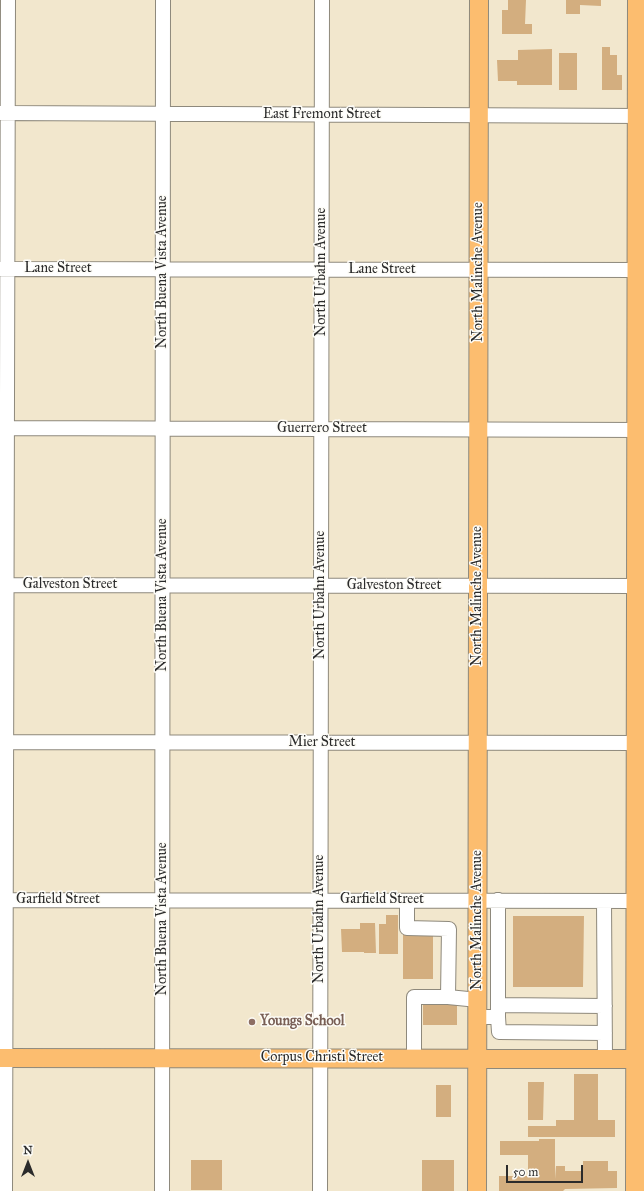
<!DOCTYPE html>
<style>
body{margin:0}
#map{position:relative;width:644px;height:1191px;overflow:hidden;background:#f2e7cd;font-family:"IM FELL Great Primer",serif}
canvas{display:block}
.north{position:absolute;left:8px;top:1143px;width:40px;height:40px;-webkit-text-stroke:3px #fdfcf7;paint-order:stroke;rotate:0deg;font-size:11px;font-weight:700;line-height:16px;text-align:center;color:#2b2b2b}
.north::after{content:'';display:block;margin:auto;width:14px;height:18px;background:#2b2b2b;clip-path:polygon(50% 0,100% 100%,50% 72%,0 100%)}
.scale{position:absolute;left:506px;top:1165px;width:77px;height:18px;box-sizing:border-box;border:2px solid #2b2b2b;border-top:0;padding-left:5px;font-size:12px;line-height:14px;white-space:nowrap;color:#2b2b2b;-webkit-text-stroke:3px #fdfcf7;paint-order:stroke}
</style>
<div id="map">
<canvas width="644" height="1191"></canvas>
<div class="north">N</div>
<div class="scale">50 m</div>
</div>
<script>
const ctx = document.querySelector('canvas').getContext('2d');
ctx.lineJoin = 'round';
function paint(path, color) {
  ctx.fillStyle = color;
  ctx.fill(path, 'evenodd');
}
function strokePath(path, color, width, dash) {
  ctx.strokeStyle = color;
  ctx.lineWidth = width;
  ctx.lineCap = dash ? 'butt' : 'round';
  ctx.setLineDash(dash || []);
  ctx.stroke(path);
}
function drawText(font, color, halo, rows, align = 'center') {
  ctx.font = font + ' "IM FELL Great Primer",serif';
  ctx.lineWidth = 3;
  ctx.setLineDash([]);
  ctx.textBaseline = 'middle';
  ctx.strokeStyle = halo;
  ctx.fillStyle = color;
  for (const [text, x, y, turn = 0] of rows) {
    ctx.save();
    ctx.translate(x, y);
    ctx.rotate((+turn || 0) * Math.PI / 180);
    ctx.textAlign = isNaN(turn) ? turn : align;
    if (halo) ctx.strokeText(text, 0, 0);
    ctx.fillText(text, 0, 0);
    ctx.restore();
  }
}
paint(new Path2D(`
 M508,0H526L525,24H532V34H502V10H508Z
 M566,0H601V6L580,5V14H566Z
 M602,47H610V55H617V75H622V90H602Z
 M552,49V85H517V81H498L497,60H518V50Z
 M559,53H577V90H559Z
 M386,915H398V954H379V924H386Z
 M513,916H584L583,987H513Z
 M360,923H375L376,953H364V952H342L341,929H360Z
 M403,934H433V979H403Z
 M423,1005H457V1025H423Z
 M574,1074H598V1120H615V1137H528V1126H556V1120H574Z
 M528,1082H544L543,1120H528Z
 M436,1085H451V1117H436Z
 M539,1139H555V1179L556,1166H565V1171H583V1161H608V1171H617V1188L565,1189L563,1191H499V1176H528V1155H500V1141H539Z
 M191,1160H222V1190H191Z
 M422,1160H454V1191H422Z`), '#d3ae7f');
const minor = new Path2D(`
 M0,113L644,116
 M0,269L644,270
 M0,428L644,430
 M0,585L644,586
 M0,742L644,743
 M0,900L644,901
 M407,901V928L449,929L448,997
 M604,901L605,1059
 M498,1005L605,1006
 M478,1017H498V900
 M498,1017L499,1032L605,1033
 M414,1058V997H448L478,1000
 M5,1191L8,0
 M162,1191L163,0
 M320,1191L322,0`);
const major = new Path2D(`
 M0,1058L644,1059
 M477,1191L479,0
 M635,1191L637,0`);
strokePath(minor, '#8e897c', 16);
strokePath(major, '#8e897c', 20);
strokePath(minor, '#fff', 14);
strokePath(major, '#fcbd6f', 18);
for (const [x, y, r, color] of [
 [252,1022,4,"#8d6e63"]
]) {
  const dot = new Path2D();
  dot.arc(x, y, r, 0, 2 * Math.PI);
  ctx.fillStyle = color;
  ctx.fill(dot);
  strokePath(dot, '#fdfcf7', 1.5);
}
drawText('14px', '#2b2b2b', '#fdfcf7', [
 ["East Fremont Street",322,115],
 ["Lane Street",58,269],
 ["Lane Street",382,270],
 ["North Buena Vista Avenue",163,272,-90],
 ["North Urbahn Avenue",322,272,-90],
 ["North Malinche Avenue",479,272,-90],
 ["Guerrero Street",322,429],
 ["Galveston Street",70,585],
 ["Galveston Street",394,586],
 ["North Buena Vista Avenue",163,595,-90],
 ["North Urbahn Avenue",321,595,-90],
 ["North Malinche Avenue",478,596,-90],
 ["Mier Street",322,743],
 ["Garfield Street",58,900],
 ["Garfield Street",382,900],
 ["North Buena Vista Avenue",163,919,-90],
 ["North Urbahn Avenue",320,919,-90],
 ["North Malinche Avenue",478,920,-90],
 ["Corpus Christi Street",322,1058]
]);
drawText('bold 14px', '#785e54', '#fdfcf7', [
 ["Youngs School",260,1022]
], 'left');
</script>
